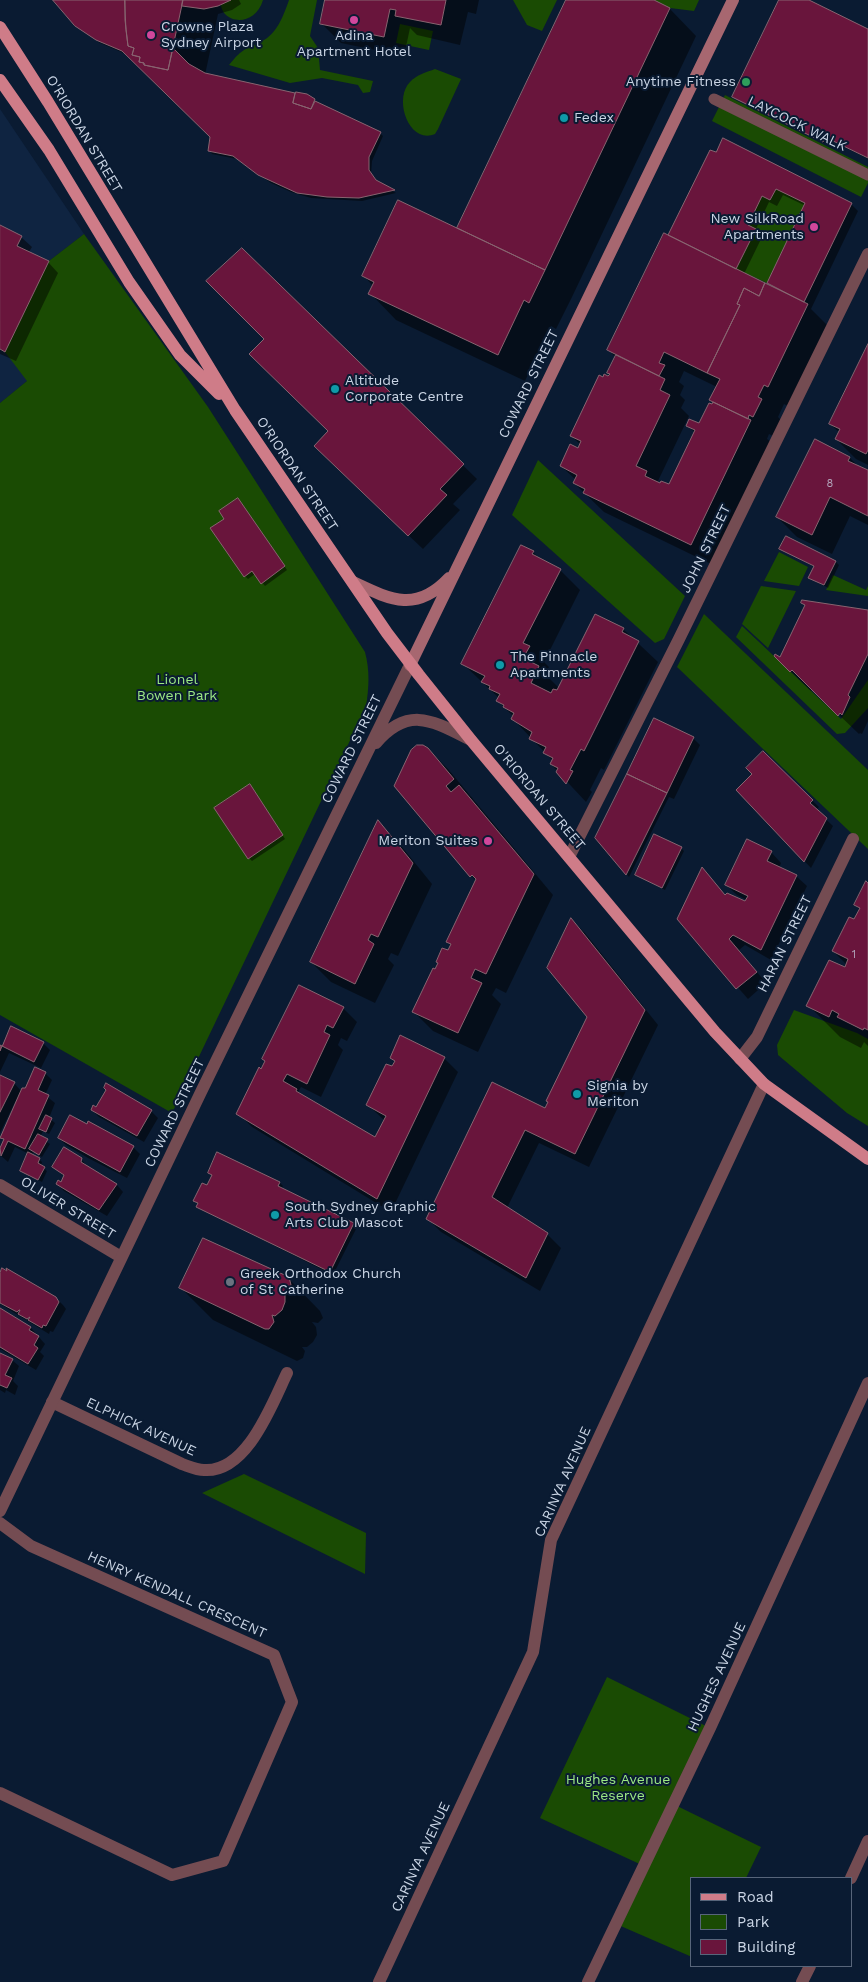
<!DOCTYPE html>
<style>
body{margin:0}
#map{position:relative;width:868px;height:1982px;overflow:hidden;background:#0a1b32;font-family:"Work Sans",sans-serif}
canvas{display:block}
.legend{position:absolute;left:690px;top:1877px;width:162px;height:90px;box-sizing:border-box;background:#0a1b32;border:1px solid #57657a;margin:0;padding:6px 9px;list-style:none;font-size:15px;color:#cad5e5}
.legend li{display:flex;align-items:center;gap:10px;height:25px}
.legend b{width:25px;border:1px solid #57657a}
</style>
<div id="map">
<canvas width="868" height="1982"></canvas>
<ul class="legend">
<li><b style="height:6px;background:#cf7c88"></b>Road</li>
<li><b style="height:14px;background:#1a4b03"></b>Park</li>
<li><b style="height:14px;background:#69153c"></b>Building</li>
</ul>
</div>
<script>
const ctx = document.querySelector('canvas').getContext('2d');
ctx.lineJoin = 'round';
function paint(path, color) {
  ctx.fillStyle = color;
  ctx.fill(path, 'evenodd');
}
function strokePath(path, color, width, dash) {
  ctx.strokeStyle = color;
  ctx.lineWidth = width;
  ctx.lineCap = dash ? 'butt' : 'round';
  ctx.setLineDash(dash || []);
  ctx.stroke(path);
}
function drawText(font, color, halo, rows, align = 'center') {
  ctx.font = font + ' "Work Sans",sans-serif';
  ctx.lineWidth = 4;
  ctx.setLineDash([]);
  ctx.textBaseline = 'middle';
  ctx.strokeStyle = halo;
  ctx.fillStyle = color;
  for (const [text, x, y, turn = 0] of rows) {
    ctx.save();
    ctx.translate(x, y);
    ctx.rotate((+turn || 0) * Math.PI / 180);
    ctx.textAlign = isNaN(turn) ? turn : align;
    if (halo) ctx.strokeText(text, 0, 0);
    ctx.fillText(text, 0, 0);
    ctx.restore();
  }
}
paint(new Path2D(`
 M0,109L84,234L49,261L27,381L0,403Z`), '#0f2441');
paint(new Path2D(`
 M221,0H263C254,30 218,23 221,0Z
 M289,0H317L310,36L318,48L320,70L373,81L370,92L363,93L358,85L322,78L290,83L229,65C244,46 245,51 264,40C278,32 284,14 289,0Z
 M513,0H557L542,31L527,25Z
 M654,0H699L694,11L670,8Z
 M400,24L433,31L429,50L396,43Z
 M435,69L461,79L438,129L435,134C409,145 393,99 410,82C416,75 427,72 435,69Z
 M725,95L868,167V183L861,197L712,121Z
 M776,189L805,203L767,283L736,269L755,230L748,225L762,196L770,200Z
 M84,234L208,407L365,652C370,671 369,687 366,707L172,1113L0,1015V403L27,381L5,352L49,261Z
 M538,460L685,596L664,639L655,643L512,515Z
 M779,552L808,567L799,586L764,581Z
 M833,575L866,590L868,586V596L826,590Z
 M761,586L796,591L768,648L742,624Z
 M704,614L868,770V849L677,667Z
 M742,626L841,719L868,680V708L845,733L837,734L736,637Z
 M794,1010L857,1033L868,1039V1126L847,1113L778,1055L777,1045Z
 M244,1474L366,1533L365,1574L202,1493Z
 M607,1677L710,1728L673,1804L761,1847L746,1878H692V1957L616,1924L644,1866L540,1818Z`), '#1a4b03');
paint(new Path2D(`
 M55,0H239L241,4L232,10L218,14L205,75L311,97L318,104L380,133L383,136L372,161L371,174L377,182L396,193L362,201L311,198L291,192L271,183L237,159L212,154L209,150L212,137L126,54L100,43L80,29Z
 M326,0H479L476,14L468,12L460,45L417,35L410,28L404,56L341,43L321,23Z
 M567,0H651L670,9L696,36L572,297L556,329L551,326L525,381L396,320L370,293L373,286L364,276L457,230Z
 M781,0H806L868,30V159L829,139L826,144L733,97Z
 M710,151L851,204L858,211L811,309L827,325L788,406L784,404L778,417L781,420L773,436L769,434L767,439L770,441L711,564L604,512L574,483L576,480L561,466L579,449L581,445L571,436L609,378L616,358L609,350L668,237ZM783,195L806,206L768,283L773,288L744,274L762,237L755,231L769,202L777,206ZM684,371L717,387L711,399L714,402L699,425H688L695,433L669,486L657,483L689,416L681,408L685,400L680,395L684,386L679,382Z
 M0,226L21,237L32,247L29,252L48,262L58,273L16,361L0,354Z
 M242,250L477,479L453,504L460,510L423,549L329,460L330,431Z
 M868,347V465L856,459L836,439L840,433L830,424Z
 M850,458L860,468L868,472V525L850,516L832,554L797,537L777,517Z
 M241,503L287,570L265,586L255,574L248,579L245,576L226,519Z
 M781,549L836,562L839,565L828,588L810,577L815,567Z
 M533,552L542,561L560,570L580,590L544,662L549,667L545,674L559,688L623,629L658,662L604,770L601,768L590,790L592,792L586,802L558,772L551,764L553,761L513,719L514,717L498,701L499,698L463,664Z
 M802,602L868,611V721L862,734L860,733L859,734L812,689L811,691L775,656L780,659L806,606Z
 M693,738L700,745L674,799L669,797L629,877L597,837Z
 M428,749L448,769L553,895L506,993L496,988L492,995L501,1004L478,1052L433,1031L413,1011L451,946L447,941L476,881L395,785Z
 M763,753L819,807L816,810L833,826L811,868L737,790L753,774Z
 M253,789L285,839L252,861L249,858Z
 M378,822L398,842L432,884L398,956L391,953L388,959L394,965L375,1003L331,982L311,962Z
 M681,848L684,851L665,890L636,874Z
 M771,852L781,863L779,868L796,876L807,886L771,960L745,945L739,950L766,983L748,999L678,919L702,869L726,896L746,903L747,900L737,895L726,885Z
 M868,884V1046L864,1042L861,1048L840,1037L808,1005L845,969L847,965L833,951L860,910L856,905Z
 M572,920L585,933L658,1025L589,1167L539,1143L507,1208L547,1234L561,1248L540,1291L441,1232L427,1218L546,1110L588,1017Z
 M343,1008L357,1022L347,1041L341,1038L338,1045L343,1050L321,1097L301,1087L298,1092L303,1097L376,1138L385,1121L368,1105L396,1063L391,1058H444L458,1072L391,1212L252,1127L238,1113L262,1071Z
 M12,1028L43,1043L50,1050L41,1068L9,1053L0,1072V1046L2,1047Z
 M45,1073L52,1080L45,1095L55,1103L49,1118L55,1123L49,1134L43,1131L40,1137L50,1144L42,1157L33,1152L32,1155L39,1159L42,1162L41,1166L47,1171L42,1182L21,1171L29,1154L15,1147L8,1162L0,1155L5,1141L2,1137L21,1095L19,1094L0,1133V1076L14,1083L22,1092Z
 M107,1090L151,1111L158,1118L144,1142L99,1117L92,1110L97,1109Z
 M59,1138L133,1147L140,1154L127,1178L88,1158L66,1145Z
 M218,1154L280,1183L283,1186L281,1189L357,1227L333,1275L197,1207L198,1204L195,1201L208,1187L213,1177L209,1173Z
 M81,1159L88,1167L117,1185L123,1192L107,1216L64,1191L57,1184L61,1183L65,1177L54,1167Z
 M0,1275L56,1298L63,1305L66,1309L53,1332L50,1331L49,1334L0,1304Z
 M288,1278L320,1311L323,1318L318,1323L312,1322L316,1327L317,1335L313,1342L307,1347H302L305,1351L303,1358L297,1361L213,1320L181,1288Z
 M0,1308L4,1312L31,1328L45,1344L40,1352L44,1356L36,1370L0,1349Z
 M0,1354L12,1360L19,1366L13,1381L18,1386L15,1395L6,1390L5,1393L0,1390Z`), '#0007');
const building = new Path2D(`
 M53,0H125V20L128,46L134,48L132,55L140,57L139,62L144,63V65L168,70L173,48L189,64L205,73L295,93L293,103L311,109L315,101L381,132L369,157V170L376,180L395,190L359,198L327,197L297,193L258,175L233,156L208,151L210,137L122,51L96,40L75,26Z
 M125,0H183L168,70L144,65V63L139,62L140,57L132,55L134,48L128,46L126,30Z
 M183,0H231L218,6L204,9L182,6Z
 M325,0H446L441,25L395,16L396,10L390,9L384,37L320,24Z
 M566,0H654L670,8L545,270L457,228Z
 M779,0H809L868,29V158L825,137L823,142L732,97Z
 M296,92L307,94L315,99L311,109L293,103Z
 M723,138L852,203L804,302L767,283L805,203L776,189L770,200L762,196L748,225L756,229L736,269L668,235L710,150L716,152Z
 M398,200L545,270L529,303L524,300L498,355L368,294L374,282L362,276Z
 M0,225L22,236L17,246L49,261L5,352L0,349Z
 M664,233L765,283L759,296L744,288L737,304L740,305L707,373L664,352L659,363L665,365L659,376L607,350Z
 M242,248L464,464L440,489L447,495L408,536L314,446L328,431L249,354L264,339L206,281Z
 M765,283L808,304L768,387L764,385L758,397L762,399L753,417L749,415L748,419L709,400L720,379L707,373L740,305L737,304L744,288L759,296Z
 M868,344V450L866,454L835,439L840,429L829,424Z
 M616,355L665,379L660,390L670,395L636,466L647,471L645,476L660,483L661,481L669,484L695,430L686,426L689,419L699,423L709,403L712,404L713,402L751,420L691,545L583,493L585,489L573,483L577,475L560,466L570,444L578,448L581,441L570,436L599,375L603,377L604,374L608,376L610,374L607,373Z
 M815,439L850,457L848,461L868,470V516L830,497L812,535L776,517Z
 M238,498L285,566L261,584L252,571L244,577L210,528L224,519L219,511Z
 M786,536L836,561L824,585L808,578L814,566L779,549Z
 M521,545L534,551L532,554L561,569L523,643L530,646L523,658L539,666L531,683L551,693L553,689L557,690L595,614L624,628L622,632L639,641L584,751L581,749L570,770L573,771L566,784L556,772L558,768L550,764L553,758L543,753L546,747L529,739L532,732L511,719L514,713L503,707L504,705L496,701L500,694L489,689L490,686L481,682L485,676L461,664Z
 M802,600L868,610V654L848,695L850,697L842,715L840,713L838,716L792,670L790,672L774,656L775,654L780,657L805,605L801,603Z
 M654,718L694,737L667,793L627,774Z
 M417,745H423L428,748L454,779L446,786L451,792L459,785L534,874L486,974L475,969L471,978L482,983L458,1033L412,1012L433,968L435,969L438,963L436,962L442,948L448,950L451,944L446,942L476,879L472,875L470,877L394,786L411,750Z
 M763,751L813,800L810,803L827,818L804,862L736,790L752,774L746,768Z
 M627,774L667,793L626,875L595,838Z
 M250,784L283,835L248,859L214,808Z
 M378,820L413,863L378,937L371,934L368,940L374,944L355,984L310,962Z
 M654,834L682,847L662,888L635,875Z
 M747,839L772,851L767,861L797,875L761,950L733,935L729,939L757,972L736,989L677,919L702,867L725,895L727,893L745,901L748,896L725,885Z
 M866,881L868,883V1030L864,1028L863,1030L837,1017L839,1014L832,1010L829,1017L806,1006L829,960L845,967L848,959L832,951L849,917L854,919L860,908L854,905Z
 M571,918L645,1010L575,1154L525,1130L492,1197L548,1233L526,1278L426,1219L492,1082L545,1108L548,1102L546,1101L587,1017L547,968Z
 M299,985L344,1007L333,1028L327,1025L324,1032L330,1035L307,1084L287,1074L283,1081L297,1089L296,1091L375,1137L386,1116L366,1105L386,1064L392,1066L395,1061L390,1058L400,1035L445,1057L377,1199L236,1114L259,1067L261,1069L265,1061L262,1059Z
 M11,1026L44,1042L34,1062L2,1046L0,1051V1045L2,1046Z
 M35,1067L46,1072L38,1090L49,1095L25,1149L8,1141L1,1156L0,1148L4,1139L0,1138L22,1088H25Z
 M0,1075L15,1082L0,1112Z
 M106,1083L152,1110L137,1136L91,1110L93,1105L96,1107L106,1090L104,1088Z
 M46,1115L52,1118L46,1132L39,1129Z
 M70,1115L87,1124L88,1121L134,1146L120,1172L58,1138Z
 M38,1134L48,1139L39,1155L29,1149Z
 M64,1147L82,1158L81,1162L117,1184L99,1210L56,1184L58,1180L61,1182L64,1175L52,1167Z
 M28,1152L40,1158L38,1163L45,1167L38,1180L20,1171Z
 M217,1152L280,1182L278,1186L354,1223L330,1272L196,1207L198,1203L193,1201L202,1183L207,1185L212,1175L208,1173Z
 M203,1238L289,1277L291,1285L286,1292L283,1291L285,1294V1302L282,1310L275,1316L272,1315L274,1322L269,1329H265L179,1288Z
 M2,1268L7,1271L6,1268L56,1297L59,1302L46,1326L43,1325L42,1328L28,1320L30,1317L27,1319L18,1314L20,1310H19L17,1312L0,1303V1273Z
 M0,1308L31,1327L29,1330L39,1336L34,1345L38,1348L28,1364L0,1347Z
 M0,1353L13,1359L5,1375L12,1378L7,1388L0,1385Z`);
paint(building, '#69153c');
strokePath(building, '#886470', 1);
strokePath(new Path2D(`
 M714,99L868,175`), '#744c52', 11);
strokePath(new Path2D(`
 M569,857L679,639L868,254
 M740,1059L757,1037L853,839
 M0,1185L121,1257
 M52,1402L182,1464C188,1466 197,1470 204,1470C247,1473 272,1404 287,1373
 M0,1523L31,1546L274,1655L292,1702L223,1861L172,1875L0,1793
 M851,1878L868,1841
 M379,1982L533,1652L551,1540L764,1084
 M588,1982L710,1728L868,1383
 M802,1982L810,1966`), '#744c52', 12);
strokePath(new Path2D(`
 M376,743C409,705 433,721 471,740
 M0,1511L201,1092L410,665`), '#744c52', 12);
strokePath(new Path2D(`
 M353,582C391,600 416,613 449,578
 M410,665L733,0`), '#a76770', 12);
strokePath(new Path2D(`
 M0,27L48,102L235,410L387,633L419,675L471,740L715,1032L764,1084L868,1159
 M0,80L49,150L129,282L180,355L219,394`), '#cf7c88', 12);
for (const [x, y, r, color] of [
 [354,20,5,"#d1479c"],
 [151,35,5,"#d1479c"],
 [746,82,5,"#2e9e5b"],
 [564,118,5,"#0f9aa8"],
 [814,227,5,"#d1479c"],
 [335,389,5,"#0f9aa8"],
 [500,665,5,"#0f9aa8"],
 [488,841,5,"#d1479c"],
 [577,1094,5,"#0f9aa8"],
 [275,1215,5,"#0f9aa8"],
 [230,1282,5,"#6b7280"]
]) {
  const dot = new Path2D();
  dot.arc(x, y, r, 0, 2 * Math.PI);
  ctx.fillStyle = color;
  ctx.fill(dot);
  strokePath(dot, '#0a1b32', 2);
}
drawText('11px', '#b2a5bb', null, [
 ["8",830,484],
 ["1",854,955]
]);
drawText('14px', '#cad5e5', '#0a1b32', [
 ["Crowne Plaza",161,27],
 ["Sydney Airport",161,43],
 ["Adina",354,36,"center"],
 ["Apartment Hotel",354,52,"center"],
 ["Anytime Fitness",736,82,"right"],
 ["Fedex",574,118],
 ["New SilkRoad",804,219,"right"],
 ["Apartments",804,235,"right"],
 ["Altitude",345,381],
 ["Corporate Centre",345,397],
 ["The Pinnacle",510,657],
 ["Apartments",510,673],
 ["Meriton Suites",478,841,"right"],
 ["Signia by",587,1086],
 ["Meriton",587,1102],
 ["South Sydney Graphic",285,1207],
 ["Arts Club Mascot",285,1223],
 ["Greek Orthodox Church",240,1274],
 ["of St Catherine",240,1290]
], 'left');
drawText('14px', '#cad5e5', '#0a1b32', [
 ["LAYCOCK WALK",797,124,26],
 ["O'RIORDAN STREET",84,134,59],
 ["COWARD STREET",529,384,-64],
 ["O'RIORDAN STREET",297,474,56],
 ["JOHN STREET",706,549,-64],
 ["COWARD STREET",352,749,-64],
 ["O'RIORDAN STREET",539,797,50],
 ["HARAN STREET",785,944,-64],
 ["COWARD STREET",175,1113,-64],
 ["OLIVER STREET",68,1208,31],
 ["ELPHICK AVENUE",141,1427,25],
 ["CARINYA AVENUE",563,1482,-66],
 ["HENRY KENDALL CRESCENT",177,1595,24],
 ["HUGHES AVENUE",717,1677,-65],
 ["CARINYA AVENUE",421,1857,-65]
]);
drawText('14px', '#9ce884', '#0a1b32', [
 ["Lionel",177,680],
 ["Bowen Park",177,696],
 ["Hughes Avenue",618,1780],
 ["Reserve",618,1796]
]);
</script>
